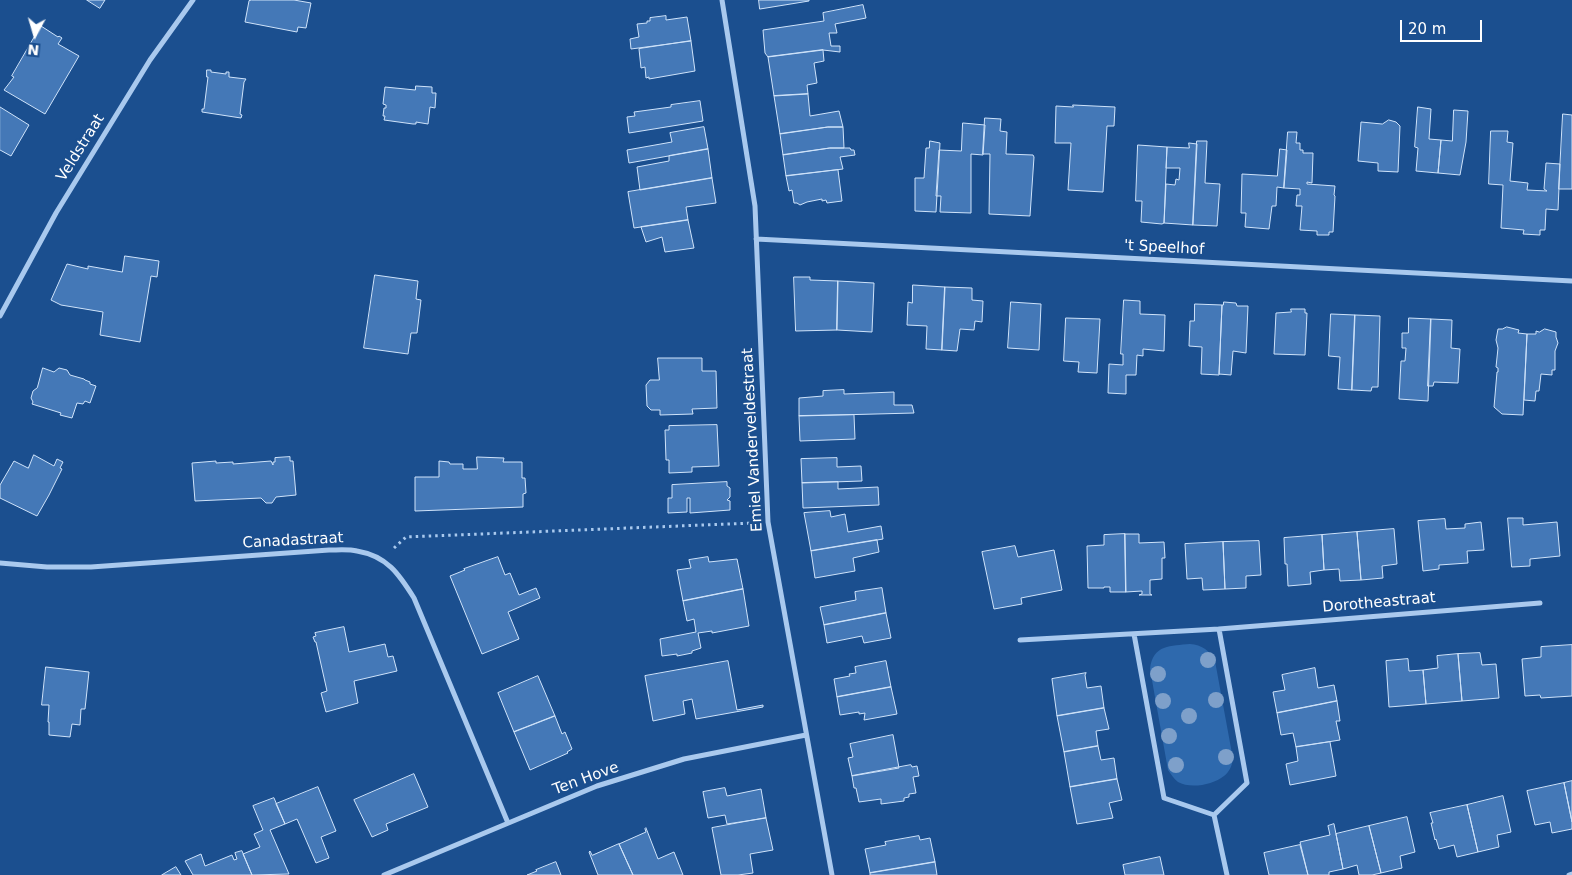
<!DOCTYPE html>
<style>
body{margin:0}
#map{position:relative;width:1572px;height:875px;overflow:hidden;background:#1b4f8f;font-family:"DejaVu Sans",sans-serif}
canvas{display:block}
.north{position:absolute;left:10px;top:10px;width:50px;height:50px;-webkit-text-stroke:4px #1b4f8f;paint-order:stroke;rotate:186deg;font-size:14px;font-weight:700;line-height:20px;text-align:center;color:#fff}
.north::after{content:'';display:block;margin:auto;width:18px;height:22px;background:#fff;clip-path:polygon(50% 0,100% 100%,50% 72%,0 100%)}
.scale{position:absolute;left:1400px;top:20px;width:82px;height:22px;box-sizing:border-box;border:2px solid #fff;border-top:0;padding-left:6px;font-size:15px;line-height:18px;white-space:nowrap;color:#fff;-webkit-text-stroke:4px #1b4f8f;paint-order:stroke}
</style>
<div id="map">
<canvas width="1572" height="875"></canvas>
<div class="north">N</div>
<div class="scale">20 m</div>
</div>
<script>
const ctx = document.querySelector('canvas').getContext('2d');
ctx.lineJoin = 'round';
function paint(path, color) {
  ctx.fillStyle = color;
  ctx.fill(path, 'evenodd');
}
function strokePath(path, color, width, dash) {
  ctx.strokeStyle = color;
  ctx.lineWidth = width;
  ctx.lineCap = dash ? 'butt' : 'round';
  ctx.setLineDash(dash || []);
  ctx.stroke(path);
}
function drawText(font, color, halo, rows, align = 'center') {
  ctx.font = font + ' "DejaVu Sans",sans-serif';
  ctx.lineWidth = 4.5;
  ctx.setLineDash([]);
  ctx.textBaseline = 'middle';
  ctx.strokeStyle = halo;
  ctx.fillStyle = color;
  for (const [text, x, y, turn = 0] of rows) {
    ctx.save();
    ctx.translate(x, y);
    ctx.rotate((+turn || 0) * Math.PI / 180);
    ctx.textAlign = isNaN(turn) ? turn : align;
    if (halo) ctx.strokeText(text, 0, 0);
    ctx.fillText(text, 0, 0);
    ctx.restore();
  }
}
paint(new Path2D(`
 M1190,644C1202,645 1209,650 1215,661L1233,759C1232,766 1229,772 1224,776C1213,785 1190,789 1178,782C1174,779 1171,774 1168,770L1150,669C1153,644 1171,646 1190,644Z`), '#2e69ad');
const building = new Path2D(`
 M87,0H105L100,8Z
 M252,0H294L311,3L306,28L298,27L297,32L245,22L249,1Z
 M759,0H809V1L760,9Z
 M863,5L866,18L835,24L837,33H829L831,46H840V52L823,50L768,57L765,53L763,30L824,21L823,13Z
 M666,16V20L687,17L691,41L631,49L630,39L639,37L637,24L647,23V21H650V18Z
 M41,26L58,37L59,36L62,38L58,44L79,56L45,114L4,90L14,77L12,76Z
 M691,41L695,71L649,79V77L646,78L645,67L641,68L639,49Z
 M823,50L824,61L814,63L817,83L807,85L808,94L774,96L768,57Z
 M207,70H211V72L226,74V72H229V77L246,79L244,82L240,114L242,115L241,118L202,112V109H204L208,77H207Z
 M416,86L432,87V93H436L435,108L430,107L428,124L416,122V124H413L384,120L385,116H383L384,108H386V105L383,104L385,87L415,90Z
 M808,94L810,116L839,111L843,127H828L780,134L774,96Z
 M700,101L703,121L629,133L627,117L635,116L634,112L671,107V105Z
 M1073,105L1115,107L1114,126H1107L1103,192L1068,190L1071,143H1055L1056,106L1073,107Z
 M0,107L29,125L11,156L0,150Z
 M1418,107L1431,109L1429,139L1441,140L1438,173L1416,171L1418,148L1415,147Z
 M1454,110L1468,111L1466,142L1460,175L1438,173L1441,140L1452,141Z
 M1563,114L1572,115V189H1559Z
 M985,118L1001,119L1000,131L1007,132L1006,154L1033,155L1034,157L1030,216L989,214L990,154H983Z
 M1389,120L1396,122L1400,126L1398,172L1378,171V163L1358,161L1361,122L1382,124Z
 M963,123L985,125L983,155L971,154V213L940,212L941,196H936L939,150L961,151Z
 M704,127L708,149L629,163L627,150L672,142L670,133Z
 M828,127H843L844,148H830L783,155L780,134Z
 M1491,131H1508L1507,142L1513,143L1510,181L1528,183L1527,190L1547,191L1544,189L1546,163L1560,164L1558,210L1546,209L1545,230H1540V235L1523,234L1524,230L1501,228L1503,185L1489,184Z
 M1288,132H1297L1296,143H1300V150H1303V153H1313L1312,183L1307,182V184L1335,186L1334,195L1335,196L1333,232H1329V235H1317V231L1300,230L1302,206H1296L1297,195H1300V189L1284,188Z
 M930,141L940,143L936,212L915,211V178H924L926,148H929Z
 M1197,141H1207L1205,183L1220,184L1217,226L1193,225Z
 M1189,143L1197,144L1193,225L1164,223L1166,184L1175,185L1176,179L1179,180L1180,168H1166L1167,147L1189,148Z
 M1138,145L1167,147L1164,223L1162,224L1141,222L1142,201H1136Z
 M830,148H850L851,150H854L855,155L840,157L843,169L786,176L783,155Z
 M708,149L712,178L640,190L637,167L669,161V156Z
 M1280,149L1287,150L1284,188L1277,187L1276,206H1272L1269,229L1245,227L1246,213H1241L1242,174L1277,176Z
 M838,170L842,201L827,203L826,200L822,201V199L807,202L800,205L797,203H794L792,190L789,191L786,176Z
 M712,178L716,203L686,207L688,220L634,228L628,192Z
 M688,220L694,248L665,252L662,237L646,242L641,227Z
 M125,256L159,261L157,277L151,276L140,342L100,335L103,312L61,305L51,300L67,264L88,269V266L122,272Z
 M375,275L418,281L416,299L421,300L417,333H411L408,354L364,348Z
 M794,277H810V280L838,281L837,330L796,331Z
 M838,281L874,283L872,332L837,330Z
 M913,285L945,287L942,350L926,349L927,326L907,325L908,302L912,303Z
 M945,287L972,288V300L983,301L982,322L975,321L974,330L960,329L957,351L942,350Z
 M1124,300L1140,301V314L1165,315L1164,351L1143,349V356L1137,355L1136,375H1126V394L1108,393L1109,364L1123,365V354H1121Z
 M1011,302L1041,304L1039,350L1008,348Z
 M1224,302L1236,303L1237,306H1248L1246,353L1233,351L1231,375L1219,374L1222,305H1223Z
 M1195,304L1222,305L1219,375L1201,374L1202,347L1189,346L1190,321H1194Z
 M1291,309H1305V313H1307L1305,355L1274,354L1276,313L1291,312Z
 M1331,314L1355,315L1352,390L1338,389L1340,357L1329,356Z
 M1355,315L1380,316L1378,387H1372L1371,391L1352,390Z
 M1066,318L1100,319L1097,373L1078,372L1079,362L1064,361Z
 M1409,318L1431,319L1428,401L1399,399L1401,361H1405L1406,348H1402V333H1408Z
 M1431,319L1452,320L1451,348L1460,349L1458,383L1434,382L1433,386H1428Z
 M1507,327L1519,330L1518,333L1527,334L1523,415L1502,414L1494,407L1497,372H1498V368L1496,367L1498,348L1496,340L1498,329H1502Z
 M1545,329L1556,332V337L1558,343L1555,351V370H1552V375L1541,374L1539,391H1536L1535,401L1524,400L1527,334H1536V331L1539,332Z
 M658,358H702V371H716L717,408L692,409L693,414L660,415V410H651L647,406L646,385L650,380H659Z
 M43,368L54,372L59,368L67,370L70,375L84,379L85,380L90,382V384L96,386L90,403L85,401L83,404L77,403L72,418L60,415L61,413L32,404L33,402L31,398L33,391L37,388Z
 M844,390V394L894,392V405H912L914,413L799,416V398L823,396V391Z
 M854,415L855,439L800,441L799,416Z
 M717,425L719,466L692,467V472L669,473V460H666L665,430H669V426Z
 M34,455L54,466L57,459L63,462L60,468L62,469L49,495L37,516L0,498V485L14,461L28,468Z
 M290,457V461H293L296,495L276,497L272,503H266L261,498L195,501L192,463L216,461V463L233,462V464L271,461L273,465V462H275V458Z
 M477,457L504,458L503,462H522V478H525L526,493L523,494V507L415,511V477H439V461L449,462L450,464H463V469H477Z
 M837,458V467L861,466L862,481L802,483L801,459Z
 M727,482V486L730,488V497L727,500L730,501V510L690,513V498H687V512L668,513V498H672V485Z
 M838,482V489L878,487L879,505L803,508L802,483Z
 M830,511L831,517L845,514L848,532L881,526L883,539L811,551L804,513Z
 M1508,518H1523V525L1557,522L1560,556L1530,559V566L1512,567Z
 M1445,519L1446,529L1465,528V524L1481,522L1484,550L1467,551L1468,563L1439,565V569L1423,571L1418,521Z
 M1394,529L1397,564L1382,566L1383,578L1361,580L1357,532Z
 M1357,532L1361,580L1340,581L1339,569L1324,570L1322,535Z
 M1125,534H1139V543L1164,542L1165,558H1162V579L1150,580V594L1152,595H1139L1142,594V591L1126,592Z
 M1125,534L1126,592H1110V587H1104V588H1088L1087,546L1104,545V535Z
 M1322,535L1324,570L1310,572L1311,584L1288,586L1287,564H1285L1284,538Z
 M877,540L879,552L853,558L855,571L815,578L811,551Z
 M1259,541L1261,575L1246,576V588L1225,589L1223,542Z
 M1223,542L1225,589L1203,590L1202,578L1187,579L1185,544Z
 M1015,546L1018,557L1054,550L1062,590L1021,598L1022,604L994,609L982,552Z
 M498,557L505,575L510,573L519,595L536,588L540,598L508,612L519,639L482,654L450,576L465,570L464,569Z
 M708,557L709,562L737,559L743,589L683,601L677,570L691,568L689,560Z
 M882,588L886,613L824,625L820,607L856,600L855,592Z
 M743,589L749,626L712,633V631L698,633L701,648L692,651V653L677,656V654L662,656L660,639L696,632L694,619L687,621L683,601Z
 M886,613L891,638L864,643L862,636L827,643L824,625Z
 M344,627L349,652L385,644L388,657L393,656L397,671L354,681L358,703L326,712L321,693L327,691L316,642H315L313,637L316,636L315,633Z
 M1572,645V696L1541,698L1540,695L1525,696L1522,659L1541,657V647Z
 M1480,653L1482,665L1496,664L1499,698L1462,701L1458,654Z
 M1458,654L1462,701L1426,704L1423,670L1438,668L1437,656Z
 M1408,659L1409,671L1423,670L1426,704L1389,707L1386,661Z
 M728,661L737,710L763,705V707L696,719L692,699L683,701L685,714L653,721L645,676Z
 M886,661L891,687L837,697L834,679L850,676L849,674L856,673L855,667Z
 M46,667L89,672L85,709H81L80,725L72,724L70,737L49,735V722H48L49,705H42Z
 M1315,668L1318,688L1334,685L1337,701L1277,713L1273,692L1285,690L1282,675Z
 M1086,673L1085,675L1087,688L1101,686L1104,708L1057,716L1052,679Z
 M538,676L555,716L514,732L498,693Z
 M891,687L897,714L864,720L865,713L859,714V712L840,715L837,697Z
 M1337,701L1340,721H1336L1340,740L1296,747L1293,733L1281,735L1277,713Z
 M1104,708L1109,729L1096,731L1098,746L1064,752L1057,716Z
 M555,716L562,734L565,732L572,749L567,752L568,753L530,770L514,732Z
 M893,735L899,768L852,776L848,758L853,757L850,744Z
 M1330,742L1336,776L1290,785L1286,764L1298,761L1296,747Z
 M1098,746L1101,760L1114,758L1117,779L1070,787L1064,752Z
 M911,765L912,767L917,766L919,776L913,777L916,793L909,794V797L904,798V801L881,804V799L859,802L856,788H854L852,776Z
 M414,774L428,807L386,824L388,830L372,837L354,800Z
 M1117,779L1122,800L1109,803L1113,818L1077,824L1070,787Z
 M1572,781V822L1564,783Z
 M1564,783L1572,822V829L1552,833L1550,822L1535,825L1527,791Z
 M318,787L336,831L321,837L329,858L316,863L297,819L285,824L276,804Z
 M725,788L727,796L761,789L766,818L727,824L725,815L708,818L703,792Z
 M1503,796L1511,832L1497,835L1499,847L1478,852L1467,805Z
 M274,798L285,824L270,830L289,874L252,875L243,854L260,847L254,834L263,830L253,806Z
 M1467,805L1478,852L1457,857L1454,845L1439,849L1436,839L1435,840L1431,823H1433L1430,813Z
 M1407,817L1415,852L1400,856L1402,868L1381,873L1369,826Z
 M766,818L773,850L750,854L753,873L738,875H721L712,828Z
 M1334,824L1343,869L1329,872V875H1308L1300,842L1330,835L1328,826Z
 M1369,826L1381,873L1372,875H1359L1357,865L1343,869L1336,834Z
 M646,828L658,859L674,852L683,875H633L619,844L646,832L645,829Z
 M919,836L920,840L930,838L935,862L870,873L865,849L886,845L885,842Z
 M619,844L633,875H598L589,852L590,851L592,855Z
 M1300,845L1308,875H1269L1264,853Z
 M242,851L252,875H193L185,861L201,854L205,866L232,855L234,860L237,859L235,853Z
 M1160,857L1164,875H1125L1123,865Z
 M556,862L561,875H527L537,871L536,870Z
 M935,862L937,875H870V873Z
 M176,867L181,875H162Z`);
paint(building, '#4478b7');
strokePath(building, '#cfe3fa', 1);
strokePath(new Path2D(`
 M394,548L406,537L753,523`), '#a9c9ee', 3, [2.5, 4]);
strokePath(new Path2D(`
 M722,0L755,206L768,522L832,875
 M756,239L1572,281
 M0,316L56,213L150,60L193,0
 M0,563L47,567H91L329,550C338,550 349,549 357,551C387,556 399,574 414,598L508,823
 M1134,634L1164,798L1214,815L1247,783L1219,629
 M1020,640L1219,629L1540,603
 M1214,815L1227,875
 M384,875L597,786L684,759L806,735
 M1569,875L1572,874`), '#a9c9ee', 5);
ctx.fillStyle = '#7ea0ca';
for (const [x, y] of [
 [1208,660],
 [1158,674],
 [1216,700],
 [1163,701],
 [1189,716],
 [1169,736],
 [1226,757],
 [1176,765]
]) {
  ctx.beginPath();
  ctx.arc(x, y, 8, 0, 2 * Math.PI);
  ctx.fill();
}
drawText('15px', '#fff', '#1b4f8f', [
 ["Veldstraat",81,148,-58],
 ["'t Speelhof",1164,248,3],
 ["Emiel Vanderveldestraat",753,440,-93],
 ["Canadastraat",293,541,-3],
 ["Dorotheastraat",1379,603,-5],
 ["Ten Hove",586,779,-20]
]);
</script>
